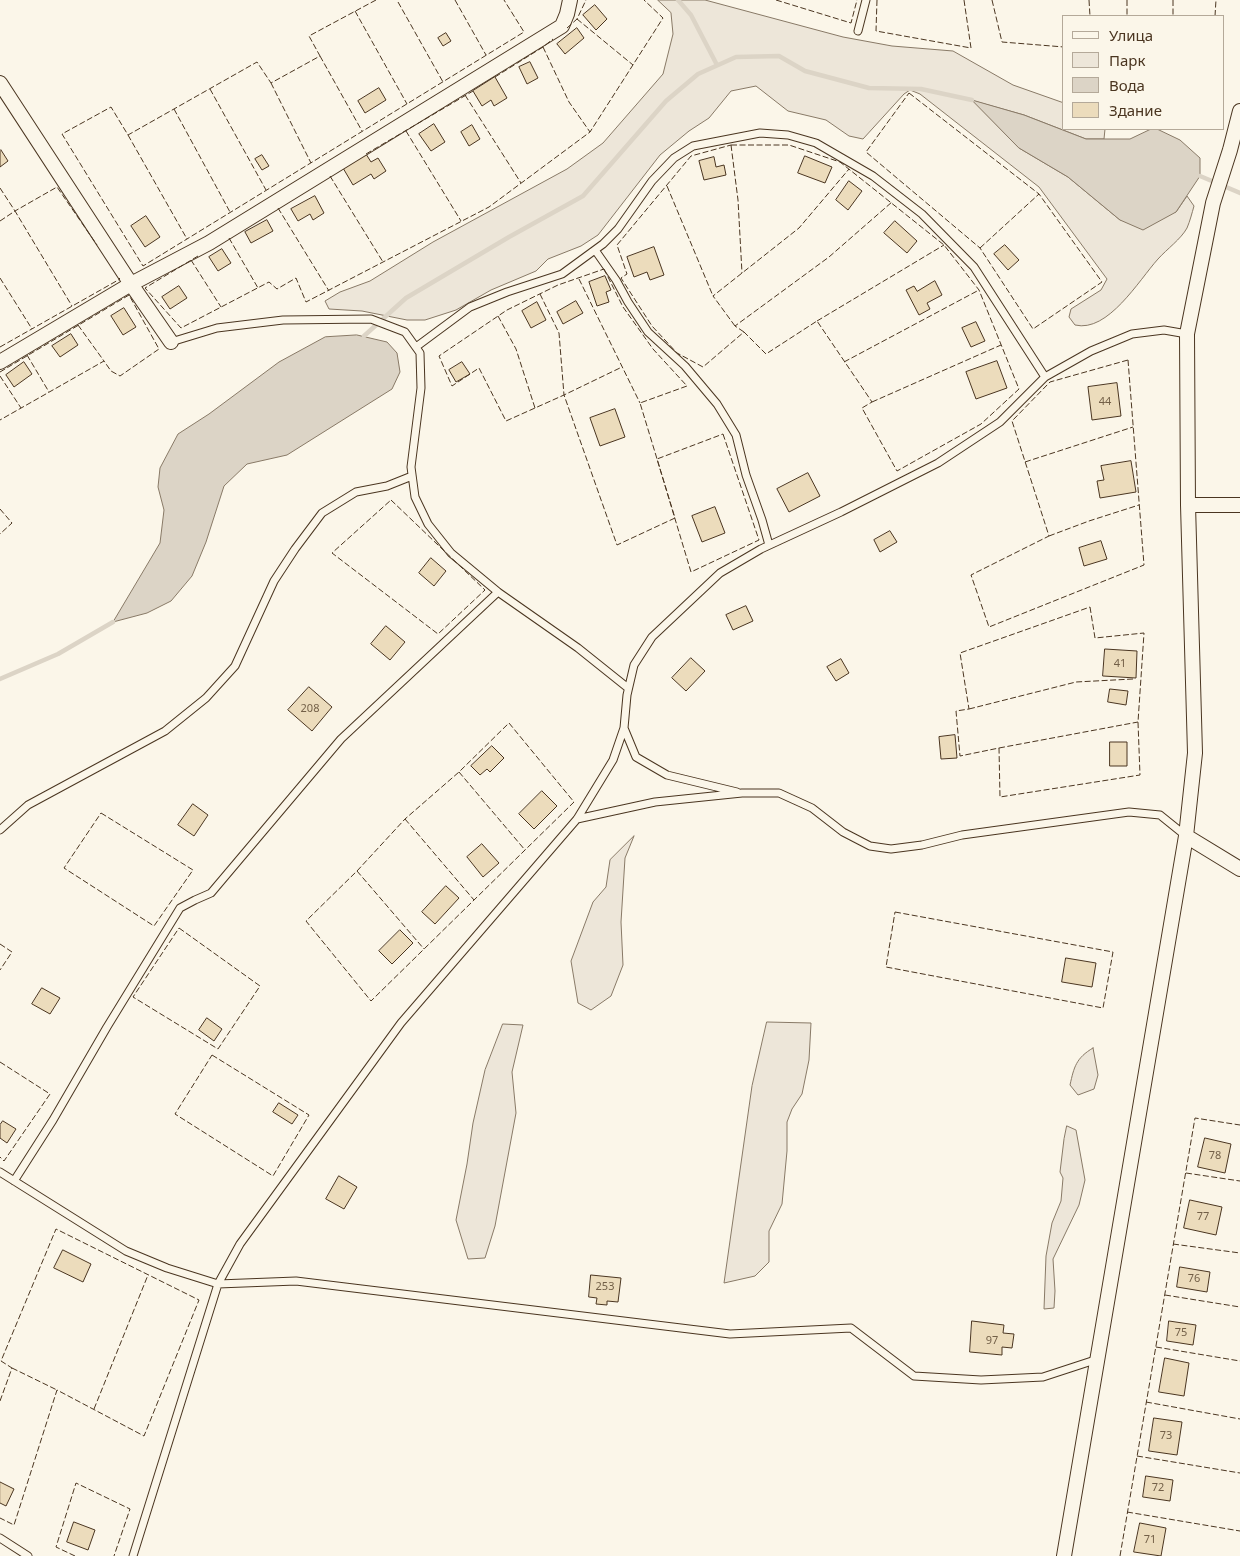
<!DOCTYPE html>
<meta charset="utf-8">
<style>
body{margin:0}
#map{position:relative;width:1240px;height:1556px;overflow:hidden;background:#fbf6e9;font-family:"Noto Sans",sans-serif}
canvas{display:block}
.legend{position:absolute;left:1062px;top:15px;width:162px;height:115px;box-sizing:border-box;background:#fbf6e9;border:1px solid #b4a999;margin:0;padding:6px 9px;list-style:none;font-size:15px;color:#4a3520}
.legend li{display:flex;align-items:center;gap:10px;height:25px}
.legend b{width:25px;border:1px solid #b4a999}
</style>
<div id="map">
<canvas width="1240" height="1556"></canvas>
<ul class="legend">
<li><b style="height:6px;background:#fbf6e9"></b>Улица</li>
<li><b style="height:14px;background:#ede6d9"></b>Парк</li>
<li><b style="height:14px;background:#dcd4c6"></b>Вода</li>
<li><b style="height:14px;background:#ecdcbc"></b>Здание</li>
</ul>
</div>
<script>
const ctx = document.querySelector('canvas').getContext('2d');
ctx.lineJoin = 'round';
function paint(path, color) {
  ctx.fillStyle = color;
  ctx.fill(path, 'evenodd');
}
function strokePath(path, color, width, dash) {
  ctx.strokeStyle = color;
  ctx.lineWidth = width;
  ctx.lineCap = dash ? 'butt' : 'round';
  ctx.setLineDash(dash || []);
  ctx.stroke(path);
}
function drawText(font, color, halo, rows, align = 'center') {
  ctx.font = font + ' "Noto Sans",sans-serif';
  ctx.lineWidth = 4;
  ctx.setLineDash([]);
  ctx.textBaseline = 'middle';
  ctx.strokeStyle = halo;
  ctx.fillStyle = color;
  for (const [text, x, y, turn = 0] of rows) {
    ctx.save();
    ctx.translate(x, y);
    ctx.rotate((+turn || 0) * Math.PI / 180);
    ctx.textAlign = isNaN(turn) ? turn : align;
    if (halo) ctx.strokeText(text, 0, 0);
    ctx.fillText(text, 0, 0);
    ctx.restore();
  }
}
const green = new Path2D(`
 M658,0H705L843,37L892,46L953,51L1013,85L1064,103V129H1105L1104,139H1086L1024,115L974,101L1019,148L1068,177L1120,220L1176,212L1187,196L1194,206C1192,213 1190,221 1187,228C1181,239 1167,249 1158,259C1139,280 1108,333 1075,325L1069,317L1071,309L1101,290L1107,279L1039,187L920,94L910,90L904,94L863,139L849,136L826,120L788,111L756,86L731,91L709,118L689,131L660,155L598,235L581,246L548,259L536,271L491,290L456,310L425,320H407L362,311L329,309L325,301L340,292L370,281L433,242L567,169L603,143L663,74L673,34L671,13Z
 M634,836L625,858L621,922L623,965L611,996L591,1010L578,1003L571,961L593,902L606,887L610,860Z
 M767,1022L811,1023L809,1060L802,1094L792,1109L787,1122V1151L782,1204L769,1231V1262L755,1276L724,1283L752,1086Z
 M503,1024L523,1025L512,1072L516,1113L495,1226L485,1258L468,1259L456,1220L467,1164L473,1123L485,1070Z
 M1093,1048L1098,1075L1094,1089L1078,1095L1070,1085C1074,1067 1076,1058 1093,1048Z
 M1067,1126L1076,1130L1085,1180L1079,1205L1053,1259L1055,1291L1054,1308L1044,1309L1046,1256L1052,1223L1061,1201L1063,1178L1060,1172L1064,1139Z`);
paint(green, '#ede6d9');
strokePath(green, '#887966', 1);
const water = new Path2D(`
 M972,100L1024,115L1086,139H1130L1151,129H1157L1180,140L1200,158V176L1176,212L1143,230L1120,220L1068,177L1019,148Z
 M357,335L387,342L397,353L400,372L392,389L287,455L247,464L224,486L206,542L192,576L171,601L147,613L113,622L160,543L164,510L158,487L160,468L178,434L209,414L279,362L325,337Z`);
paint(water, '#dcd4c6');
strokePath(water, '#887966', 1);
strokePath(new Path2D(`
 M678,0L691,15L717,65
 M1200,176L1240,193
 M364,336L406,298L509,237L583,196L666,101L698,74L736,57L779,56L805,71L869,88L921,89L972,100
 M0,679L58,654L113,622`), '#dcd4c6', 4.5);
const building = new Path2D(`
 M595,5L607,19L596,30L583,15Z
 M577,28L584,38L565,54L557,44Z
 M446,33L451,41L443,46L438,38Z
 M530,62L538,78L527,84L519,67Z
 M495,77L507,98L494,106L491,100L482,106L473,91Z
 M379,88L386,100L365,113L358,101Z
 M434,124L445,142L431,151L419,134Z
 M472,125L480,139L469,146L461,132Z
 M1,150L8,161L0,167V151Z
 M366,154L371,162L378,158L386,171L374,179L371,174L353,185L343,168Z
 M262,155L269,166L262,170L255,159Z
 M805,156L832,167L825,183L798,173Z
 M714,157L716,167L724,165L726,175L704,180L699,161Z
 M849,181L862,191L848,210L836,200Z
 M315,196L324,213L313,220L310,214L298,221L291,209Z
 M146,216L160,237L145,247L131,226Z
 M267,220L273,231L251,243L245,232Z
 M895,221L917,241L907,253L884,233Z
 M1005,245L1019,260L1008,270L994,254Z
 M654,247L664,275L650,280L647,272L634,277L627,257Z
 M222,249L231,263L218,271L209,257Z
 M605,276L611,290L606,292L609,302L597,306L589,282Z
 M935,281L942,295L927,303L930,309L919,315L906,290L914,286L917,291Z
 M179,286L187,298L170,309L162,297Z
 M576,301L583,313L563,324L557,312Z
 M537,302L546,320L531,328L522,311Z
 M124,308L136,327L123,335L111,316Z
 M976,322L985,341L971,347L962,328Z
 M71,334L78,345L60,357L52,346Z
 M997,361L1007,388L976,399L966,372Z
 M24,362L32,374L14,387L6,375Z
 M462,362L470,374L456,382L449,370Z
 M1117,383L1121,416L1092,420L1088,387Z
 M615,409L625,437L600,446L590,418Z
 M1131,461L1136,492L1100,498L1097,481L1104,480L1101,466Z
 M808,473L820,496L789,512L777,489Z
 M715,507L725,533L702,542L692,516Z
 M890,531L897,542L880,552L874,540Z
 M1101,541L1107,559L1084,566L1079,548Z
 M431,558L446,571L434,586L419,573Z
 M746,606L753,621L733,630L726,615Z
 M386,626L405,642L390,660L371,644Z
 M1105,649L1137,651L1136,678L1103,676Z
 M691,658L705,671L686,691L672,678Z
 M841,659L849,673L836,681L827,667Z
 M309,687L332,707L312,731L288,710Z
 M1110,689L1128,691L1126,705L1108,702Z
 M955,735L957,758L941,759L939,737Z
 M1110,742H1127V766H1110Z
 M492,746L504,758L490,772L487,769L480,775L471,766Z
 M542,791L557,806L534,829L519,814Z
 M193,804L208,815L194,836L178,825Z
 M482,844L499,863L483,877L467,857Z
 M446,886L459,898L435,924L422,912Z
 M400,930L413,943L392,964L379,951Z
 M1066,958L1096,963L1092,987L1062,982Z
 M42,988L60,998L50,1014L32,1004Z
 M207,1018L222,1029L214,1041L199,1030Z
 M279,1103L298,1115L292,1124L273,1112Z
 M3,1121L16,1129L7,1143L0,1138V1125Z
 M1205,1138L1231,1144L1225,1173L1198,1167Z
 M339,1176L357,1187L344,1209L326,1199Z
 M1190,1200L1222,1207L1216,1235L1184,1228Z
 M63,1250L91,1264L83,1282L54,1268Z
 M1180,1267L1210,1272L1207,1292L1177,1287Z
 M591,1275L621,1278L618,1302L607,1301V1305L596,1304L597,1298L589,1297Z
 M972,1321L1004,1325L1003,1333L1014,1334L1012,1348L1002,1347V1355L970,1352Z
 M1169,1321L1196,1325L1193,1345L1167,1341Z
 M1165,1358L1189,1363L1184,1396L1159,1392Z
 M1154,1418L1182,1422L1177,1455L1149,1451Z
 M1146,1476L1173,1480L1170,1501L1143,1497Z
 M0,1482L14,1489L6,1506L0,1503Z
 M74,1522L95,1530L88,1550L67,1542Z
 M1140,1523L1166,1528L1161,1556L1134,1552Z`);
paint(building, '#ecdcbc');
strokePath(building, '#4a3520', 1);
const lane = new Path2D(`
 M858,31L866,0
 M595,250L616,280L628,302L648,332L685,366L717,404L736,435L746,475L762,520L769,545
 M171,342L217,328L283,320L371,319L405,332L420,353L421,388L411,467L415,497L428,524L451,553L498,592L578,648L628,688
 M416,347L470,307L507,292L562,274L603,244L618,229L652,181L674,158L693,146L760,133L788,135L816,143L873,176L922,214L974,267L1045,377
 M624,728L636,757L667,775L737,792
 M577,819L655,802L742,793H779L812,808L843,832L870,846L891,849L922,845L962,835L1129,812L1160,815L1186,836
 M0,830L28,805L165,731L206,698L235,666L274,581L295,549L322,513L356,492L387,486L412,476
 M0,1172L126,1251L167,1268L218,1284L296,1281L730,1334L851,1328L914,1376L981,1380L1043,1377L1098,1359
 M14,1181L53,1120L107,1027L180,908L195,900L211,893L341,739L498,592
 M0,1538L28,1556
 M133,1556L218,1284L240,1244L401,1023L577,819L613,760L624,728L627,695L634,665L652,637L720,573L761,549L841,512L938,463L1000,422L1045,377L1091,351L1132,334L1164,330L1187,334`);
const street = new Path2D(`
 M0,83L131,284L171,342
 M0,362L131,284L209,243L562,26L567,14L570,0
 M1188,505H1240
 M1186,836L1240,869
 M1064,1556L1186,836L1195,753L1188,505L1187,334L1213,203L1230,150L1240,111`);
strokePath(lane, '#4a3520', 9);
strokePath(street, '#4a3520', 16);
strokePath(lane, '#fbf6e9', 7);
strokePath(street, '#fbf6e9', 14);
strokePath(new Path2D(`
 M376,0L309,36L320,56L271,83L257,62L128,135L111,107L62,134L143,266L524,32L504,0
 M455,0L486,55
 M776,0L851,23L857,0
 M877,0L876,31L971,48L964,0
 M992,0L1002,42L1064,47
 M1089,0L1090,16
 M1127,0V16
 M1173,0V16
 M398,2L443,82
 M355,11L407,104
 M1215,16L1216,0
 M577,19L633,65
 M567,28L577,19L586,0
 M543,47L569,102L590,132
 M320,56L362,131
 M495,77L543,47L553,39
 M271,83L311,163
 M210,89L266,190
 M909,93L1039,194L1102,282L1033,329L980,248L866,152Z
 M465,95L521,183
 M174,109L230,212
 M406,131L461,221
 M128,135L187,239
 M731,145H789L840,162L944,245L979,290L1019,389L981,424L897,471L862,408L872,402L817,321L766,354L744,332L703,367L677,353L652,326L621,278L627,274L617,245L691,156Z
 M731,145L738,200L742,273
 M366,154L473,91
 M330,176L383,262
 M667,186L713,296
 M0,188L15,211L57,187L97,245
 M278,208L329,291
 M0,221L15,211L72,306
 M229,238L258,288
 M980,248L1039,194
 M198,256L145,288L181,328L269,282L277,289L296,278L306,302L489,207L590,132L663,18L644,0
 M191,260L221,307
 M604,269L623,307L653,349L687,386L640,403L675,518L617,545L564,395L506,421L479,368L452,386L439,356L507,310L558,285Z
 M0,278L32,329
 M579,279L640,403
 M540,294L559,333L564,395L622,367
 M498,316L516,349L535,408
 M817,321L944,245
 M78,325L104,361
 M735,326L713,296L799,228L849,169
 M744,332L735,326L829,257L892,202
 M0,347L120,279L119,278
 M27,355L49,392
 M1128,360L1144,565L989,627L971,575L1049,536L1012,421L1050,382Z
 M844,362L979,290
 M0,372L129,295L159,349L120,376L111,371L104,361L0,420
 M0,376L21,408
 M872,402L1001,345
 M723,434L759,540L691,572L657,459Z
 M1025,462L1133,427
 M391,500L485,590L438,634L332,553Z
 M0,509L12,523L0,534
 M1049,536L1089,521L1139,505
 M1090,607L1095,638L1144,633L1138,722L1140,775L1000,797L999,748L960,756L956,711L969,709L960,653Z
 M969,709L1076,682L1133,679
 M509,723L574,802L371,1001L306,921L357,871L405,819L459,772Z
 M999,748L1138,722
 M459,772L525,850
 M101,813L193,870L154,926L64,868Z
 M405,819L474,900
 M357,871L424,949
 M895,912L1113,952L1103,1008L886,967Z
 M179,928L260,986L218,1049L133,997Z
 M0,944L12,952L0,970
 M212,1055L309,1115L273,1176L175,1114Z
 M0,1062L50,1094L4,1161L0,1157
 M1186,1173L1240,1181
 M1173,1244L1240,1253
 M1165,1295L1240,1307
 M1156,1347L1240,1361
 M12,1368L57,1390
 M0,1401L12,1368L1,1361L56,1229L199,1300L144,1436L57,1390L14,1525L0,1518
 M1146,1402L1240,1419
 M94,1409L148,1275
 M1137,1456L1240,1473
 M1127,1512L1240,1531
 M75,1556L56,1547L76,1483L130,1509L114,1556
 M1120,1556L1195,1118L1240,1125`), '#4a3520', 1, [6, 2.5]);
drawText('11px', '#725f47', null, [
 ["44",1105,402],
 ["41",1120,664],
 ["208",310,709],
 ["78",1215,1156],
 ["77",1203,1217],
 ["76",1194,1279],
 ["253",605,1287],
 ["75",1181,1333],
 ["97",992,1341],
 ["73",1166,1436],
 ["72",1158,1488],
 ["71",1150,1540]
]);
</script>
